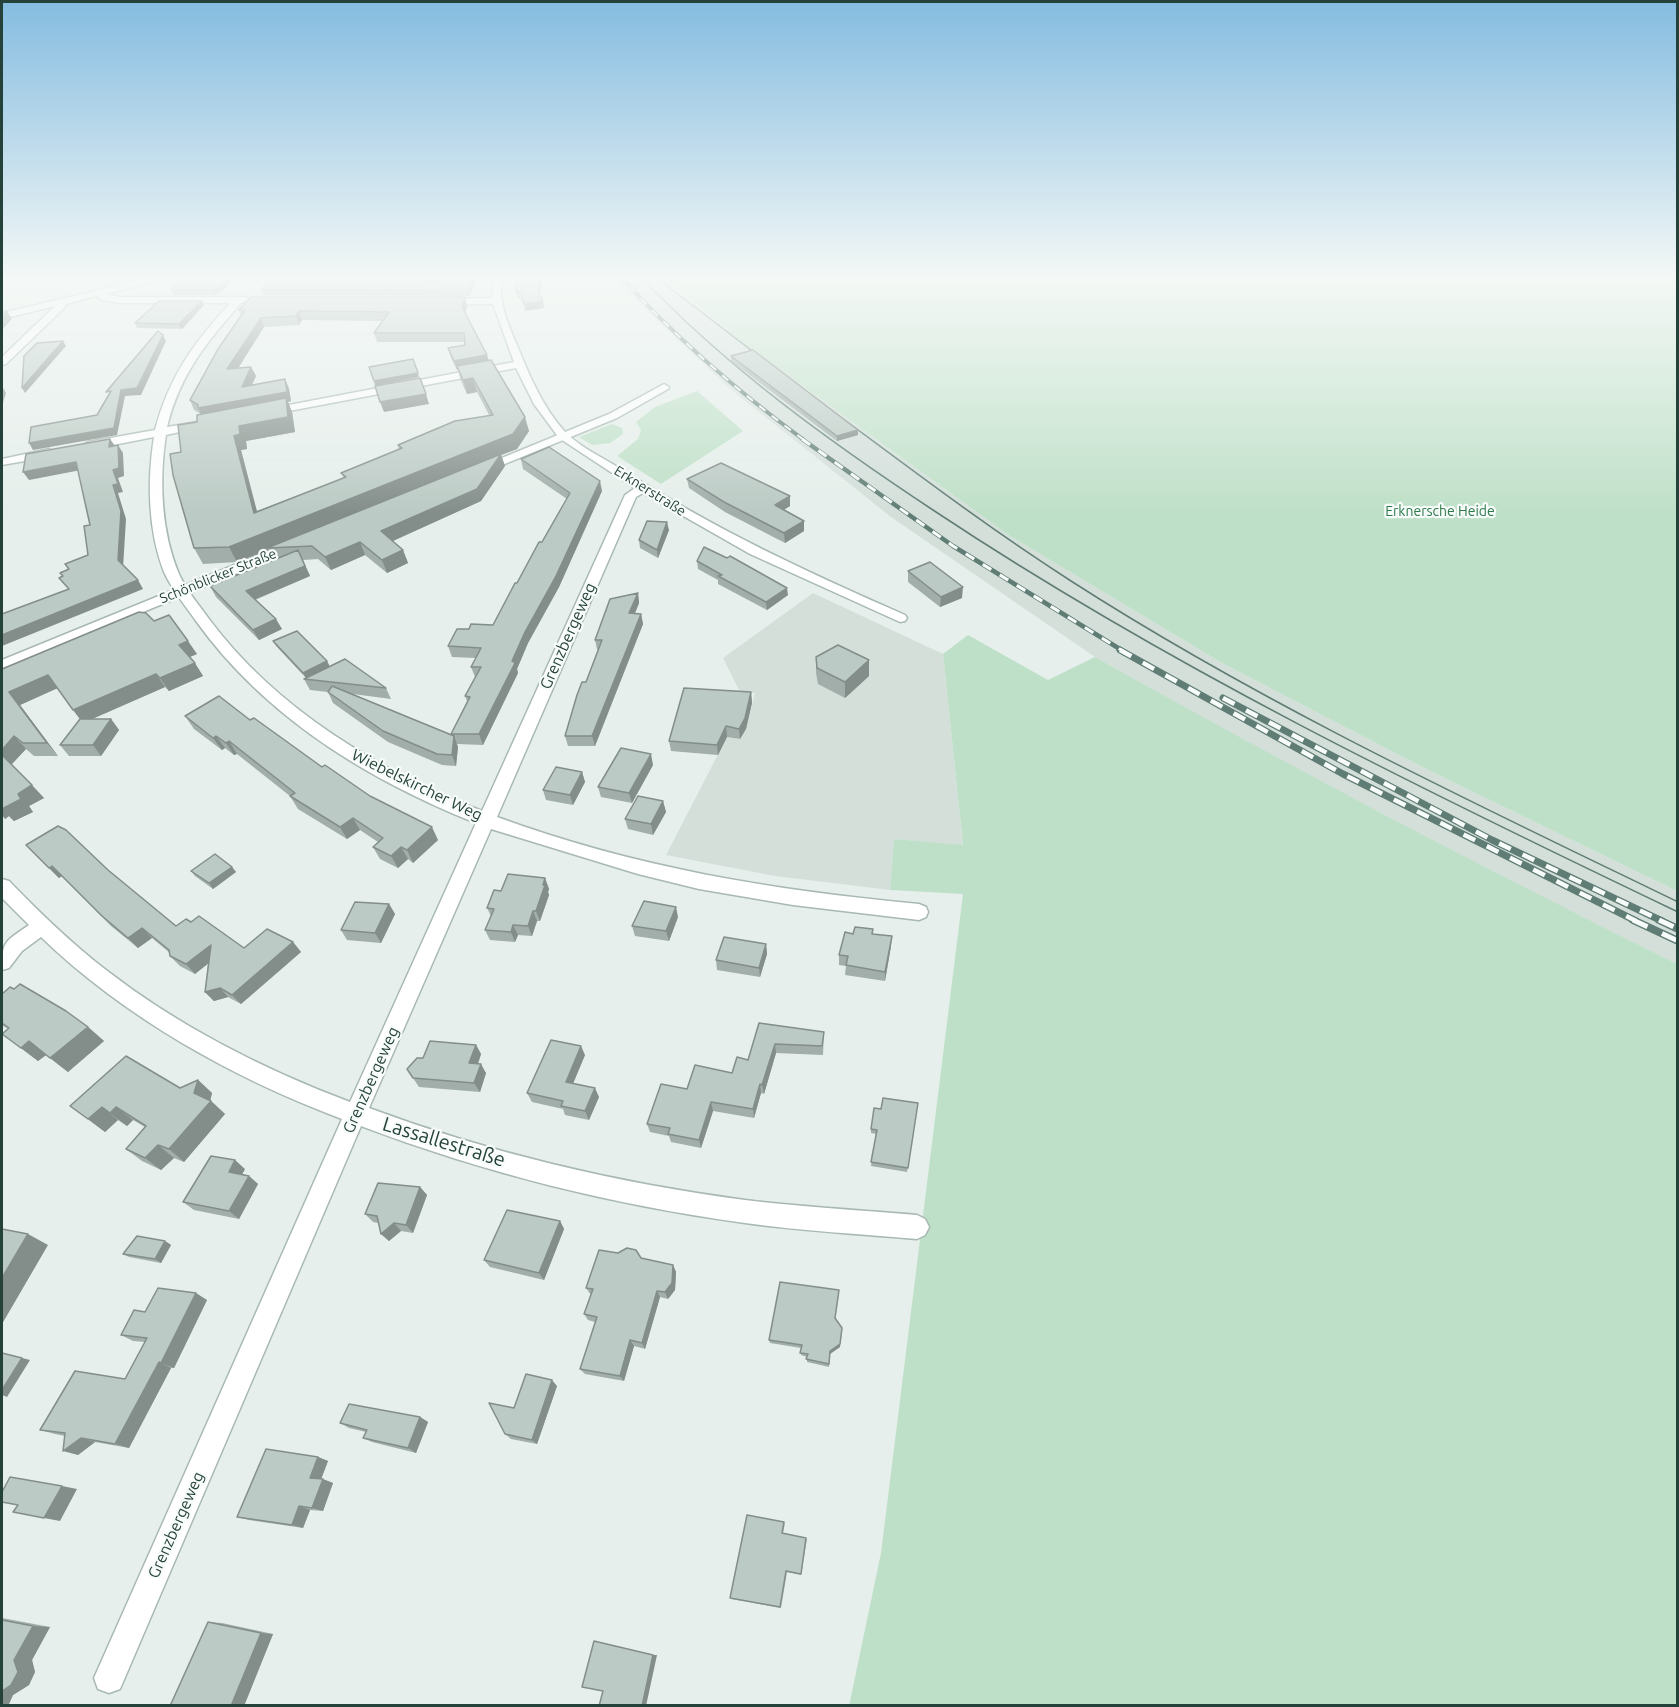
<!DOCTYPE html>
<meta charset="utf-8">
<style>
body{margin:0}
#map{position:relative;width:1679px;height:1707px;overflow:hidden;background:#e6efeb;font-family:Ubuntu,sans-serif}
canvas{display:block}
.frame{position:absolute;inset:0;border:3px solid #24423a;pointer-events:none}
</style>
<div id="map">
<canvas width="1679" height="1707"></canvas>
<div class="frame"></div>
</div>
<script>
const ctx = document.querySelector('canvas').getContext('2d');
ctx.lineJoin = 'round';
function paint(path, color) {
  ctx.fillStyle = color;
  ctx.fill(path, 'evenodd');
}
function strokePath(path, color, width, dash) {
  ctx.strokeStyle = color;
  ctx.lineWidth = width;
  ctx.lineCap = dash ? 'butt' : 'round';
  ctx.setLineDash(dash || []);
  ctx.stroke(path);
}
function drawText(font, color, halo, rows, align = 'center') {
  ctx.font = font + ' Ubuntu,sans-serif';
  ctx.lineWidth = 4.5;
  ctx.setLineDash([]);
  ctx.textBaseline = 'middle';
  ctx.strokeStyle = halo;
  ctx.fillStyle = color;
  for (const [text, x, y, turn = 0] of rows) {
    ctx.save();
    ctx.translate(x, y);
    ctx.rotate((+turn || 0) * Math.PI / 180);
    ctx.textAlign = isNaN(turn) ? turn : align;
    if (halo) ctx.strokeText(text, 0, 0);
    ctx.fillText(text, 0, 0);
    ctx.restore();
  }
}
paint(new Path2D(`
 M609,275H661L739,340L1010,536L1222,663L1428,770L1677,891V964L1545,899L1255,747L1095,657L891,517L729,388Z
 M813,593L943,654L963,846L894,839L890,890L775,876L666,855L727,737L740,739L746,729L755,693L740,692L723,658Z`), '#d4dfda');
paint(new Path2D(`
 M661,275H1677V891L1428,770L1222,663L1010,536L739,340Z
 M697,391L743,431L661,484L617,456L638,439L641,430L636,422L655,407Z
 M612,424L622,428L623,434L610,443L592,445L579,437Z
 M968,635L1048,680L1095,657C1287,765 1481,867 1677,964V1705L849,1706L881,1553L963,894L890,890L894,839L963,845L943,654Z`), '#bfe0c8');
const minor = new Path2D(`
 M163,275H179L106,294L120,297H245L250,300L241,303C206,343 180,374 167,427L203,421L209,424L203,427L166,435C159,479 161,532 179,574C186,590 199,605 209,619C276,709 379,771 482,811L625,495L635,488L559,438L534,404L516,368L268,415L262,412L268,409L514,362L493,304L441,305L436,302L441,299L492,298L494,275H503C497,300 507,322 517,345C529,375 543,408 565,432C582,449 606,459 626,472C714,529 809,573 905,615L907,618L905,621L900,622L750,554L643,493L636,497L497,817C636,868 772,890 919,904L926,907L928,912L926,917L919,920L793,905L699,889L638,874L491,829L369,1108C490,1153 616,1183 745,1200C802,1207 859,1210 917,1215L925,1219L929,1227L925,1235L917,1239C860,1234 802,1231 745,1223C613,1205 485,1173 361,1126L120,1689L109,1693L98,1689L94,1678L342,1119C233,1078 125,1018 41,937L22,951L9,968L2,970C2,940 5,942 29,925L2,898V879L9,881C39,912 71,943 106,970C178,1026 265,1070 350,1102L476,823C368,780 265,717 196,621C185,605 172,590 164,572C148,531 147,480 154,437L88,450L82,446L88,442L155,430C169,376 194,343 230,303H120L101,300L97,296L66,304L65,307L6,364L2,365V357L55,306L2,319V313Z
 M49,449L55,453L53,456L2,465V459Z`);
const tertiary = new Path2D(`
 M664,384L669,387L668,389L617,418L485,472H477L475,469L609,414Z
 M291,542L298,546L296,549L2,670V660Z`);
strokePath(minor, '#a8b8b2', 3);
strokePath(tertiary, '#a8b8b2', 3);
paint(minor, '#fff');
paint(tertiary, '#fff');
strokePath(new Path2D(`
 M639,275C727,368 830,442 936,512C1171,668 1425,791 1678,912
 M653,275L764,360
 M846,421C920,476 993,531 1071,581C1264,705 1472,802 1678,902`), '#5f7d75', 1.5);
const railFar3 = new Path2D(`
 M619,275C675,337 737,391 804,440`);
const railFar2 = new Path2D(`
 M802,439L953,546L1123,651`);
const railFar1 = new Path2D(`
 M1120,650L1343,774L1636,921
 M1223,698L1492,840L1662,921`);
const rail = new Path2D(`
 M1633,920L1678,941
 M1659,920L1678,929`);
strokePath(railFar3, '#5f7d75', 4);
strokePath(railFar2, '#5f7d75', 4.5);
strokePath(railFar1, '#5f7d75', 7);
strokePath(rail, '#5f7d75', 8);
strokePath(railFar3, '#f7fbf9', 2, [8]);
strokePath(railFar2, '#f7fbf9', 3, [10]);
strokePath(railFar1, '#f7fbf9', 4.5, [13]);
strokePath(rail, '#f7fbf9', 5, [16]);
paint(new Path2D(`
 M188,275H237L220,293L214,295H173L171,290Z
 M478,275L470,296L263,295L261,290L388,280L444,281Z
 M465,297L467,306L465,313L489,361L529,431L517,449L501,455L505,466L481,501L393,541L403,550L408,563L387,573L365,555L331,570L318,559L303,560L310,576L255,600L282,629L259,640L216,597L210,586L273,560L268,550L237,562L203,564L194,548L181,452L201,414L194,410L190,400L241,315L239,310ZM302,320L383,321L374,333L377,342H465V345L448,348L451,358L457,370H458L461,381L467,394L477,392L489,415L398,445L399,450L341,473L344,478L257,511L241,450L247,449L246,441L295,432L292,412L288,402L291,401L289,389L285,379L252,385L256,376L251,367L238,368L264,327L299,325Z
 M204,305L182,329L137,328L135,323Z
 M731,356L858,435L837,441L731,361Z
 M521,459L602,491L559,587L528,643L517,669L518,673L483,745L457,744L458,747L456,766L442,765L388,742L333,703L328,692L310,690L304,679L325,669L306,678L276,646L273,641L327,661L330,667L386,688L391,699L353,694L452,735L451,734L467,701L465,696L475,677L471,667L476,658L452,657L448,646L469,629L493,625L567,499L523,469Z
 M687,479L790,506L784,510L804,521V531L785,543L725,512L689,488Z
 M669,530L658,558L640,548L639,540Z
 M697,561L788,595L767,610L718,584V580L698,569Z
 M908,571L962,598L940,607L908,582Z
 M638,593L639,603L635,613L641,614L643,624L595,746H568L565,736L598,650L597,649L595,640Z
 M154,621L197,654L190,657L203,676L169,691L165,687L92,719H111L119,730L101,756H69L60,745L80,719L57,688L20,705L58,756H34L26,749L11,765L44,798L29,806L33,812L14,821L9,816L5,819L2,669Z
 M816,657L869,660V676L845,698L818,684L816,673Z
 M751,692L752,703L746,729L740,739L727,737L718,755L671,751L669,741Z
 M185,716L250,720L322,767L370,796L438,840L413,863L408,859L398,868L380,859L373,847L378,842L360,830L347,839L298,809L290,796L237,754L234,755L225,748L222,750L194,729Z
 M653,765L632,803L601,797L598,787Z
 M582,772L585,782L573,805L546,800L543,790Z
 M663,801L666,812L653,835L628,829L625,819Z
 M26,845L108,870L176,926L244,948L293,942L301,952L241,1004L228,997L214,1001L205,992L208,963L195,974L180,966L170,956V953L152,938L138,948L111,926L62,876L59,878Z
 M232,867L236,872L213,889L195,876L191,871Z
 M545,878L549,889L548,892L549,895L540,921H537L532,936L518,935L515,942L490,940L485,930L491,916L487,908L501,891Z
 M389,904L395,914L381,943L347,940L341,930Z
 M678,917L669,941L635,936L632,926Z
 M873,929V934L891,946L885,981L845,975L846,966L839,965V955L853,934Z
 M766,944L767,954L760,977L717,970L716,960Z
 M2,994L88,1027L104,1041L68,1072L46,1055L38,1061L2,1034L8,1029L2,1025Z
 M759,1023L824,1032L823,1055L776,1053L764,1094L761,1093L754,1118L713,1111L701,1148L671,1142L669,1136L650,1132L647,1124L687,1089L732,1073L748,1060Z
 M476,1045L481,1054L478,1064L486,1073L480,1092L419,1087L413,1078L423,1058Z
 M585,1055L573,1083L599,1097L589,1120L565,1115L563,1109L532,1102L527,1093Z
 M198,1080L212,1093L210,1100L225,1114L184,1162L174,1158L161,1170L142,1161L126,1149L145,1127L133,1120L127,1126L118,1120L105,1132L70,1106L180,1088Z
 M918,1103L907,1172L871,1166L876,1134L871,1133V1129L881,1109Z
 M245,1169L242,1174L249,1176L258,1184L239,1219L194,1210L183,1202Z
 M420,1187L427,1195L413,1233L401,1231L389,1241L381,1234L378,1223L373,1222L365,1214Z
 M560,1221L564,1229L544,1280L490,1267L484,1260Z
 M165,1241L171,1245L161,1263L129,1257L123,1254Z
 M641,1258L673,1265L676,1272L675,1290L668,1299L660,1297L645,1349L634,1346L624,1381L585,1374L580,1369L595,1322L588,1320L584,1314L591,1295L586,1288Z
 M839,1294L835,1319L840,1347L830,1354L829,1367L807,1362V1357L801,1355V1348L770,1343L769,1340Z
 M207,1300L174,1368H171L129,1448L95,1442L78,1455L65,1436L55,1434L40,1430L125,1379L145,1342L133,1341L121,1335L145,1312Z
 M557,1386L537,1444L511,1439L505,1434L514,1408Z
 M420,1417L428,1422L416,1453L372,1442L363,1438L366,1432L349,1428L340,1423Z
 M318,1457L328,1461L321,1479L333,1483L323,1511L310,1510L303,1528L249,1520L237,1517Z
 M785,1523L783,1533L807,1539L801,1575L787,1572L781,1608L732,1599L730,1598Z
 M2,1618L50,1627L32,1660L35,1672L29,1685L13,1695L8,1706H2Z
 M208,1622L222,1623L273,1634L244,1706H170Z`), '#a1aea9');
paint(new Path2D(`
 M231,275H237L220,293L214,295L212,290Z
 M474,275H478L470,296L469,290Z
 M541,275H544L539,297L538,289Z
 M519,291L520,298L518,299L516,292Z
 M465,297L467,306L465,316L462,307Z
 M202,301L204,305L182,329L179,324Z
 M543,301L544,308L525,311L524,304Z
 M7,311L12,319L2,330V317Z
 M299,311L302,320L299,325L296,316Z
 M261,318L264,327L232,378L227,369Z
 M163,335L166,341L141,395L125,396L117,435L33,450L29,443L114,428L121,390Z
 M63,341L66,346L25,393L22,388Z
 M487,355L490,364L457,366L458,370H457L454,361Z
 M251,367L256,376L246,396L242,387Z
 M418,373L419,377L375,386L374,381Z
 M473,378L477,392L467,394L463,380Z
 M285,379L289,389L291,401L288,402L292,412L295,432L246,441L247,449L241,450L261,528L254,513L234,436L239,426L203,418L198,408Z
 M2,386L6,393L2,406Z
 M426,394L429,404L384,412L380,402Z
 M525,417L529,431L517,449L501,455L505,466L481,501L386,544L381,531L267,548L268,550L237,562L229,547Z
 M858,430V435L837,441V436Z
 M110,439L115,446L109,447Z
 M118,445L123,453L124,476L118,478L123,492L118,493L126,519L123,568L118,560L113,485V470Z
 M76,462L81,470L29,480L23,472Z
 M600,481L602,491L559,587L528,643L517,669L518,673L483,745L479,734L525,632Z
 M790,496V506L776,514L775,505Z
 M804,521V531L785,543L784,533Z
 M667,522L669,530L658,558L657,550Z
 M360,542L365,555L331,570L325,557Z
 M298,550L310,576L251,601L246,591Z
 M403,550L408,563L387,573L382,560Z
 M138,580L143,589L2,646V635Z
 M963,587L962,598L940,607L941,597Z
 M787,588L788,595L767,610L766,602Z
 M638,593L639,603L631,623L629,613Z
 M641,614L643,624L595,746L592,736Z
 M276,619L282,629L259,640L253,630Z
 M188,641L197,654L187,658L179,645Z
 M869,660V676L845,698V682Z
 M327,661L330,667L306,678L303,673Z
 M195,663L203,676L169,691L160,678Z
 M156,674L165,687L83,723L73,710Z
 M48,675L58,688L20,705L58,756L47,743L9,692Z
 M751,692L752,703L746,729L740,739L739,729Z
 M111,719L119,730L101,756L93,745Z
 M726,726L727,737L718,755L717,745Z
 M14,736L26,749L11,765L2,755V750Z
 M216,736L225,748L222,750L213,738Z
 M454,736L458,747L456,766L452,755Z
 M229,741L237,754L234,755L226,743Z
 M651,754L653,765L632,803L629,793Z
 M582,772L585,782L573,805L570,795Z
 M32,785L44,798L29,806L33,812L14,821L9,816L5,819L2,815V807L18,794Z
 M663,801L666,812L653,835L651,824Z
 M353,818L360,830L347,839L340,827Z
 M432,827L438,840L413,863L407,850Z
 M401,847L408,859L398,868L391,856Z
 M52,866L62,876L59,878L49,868Z
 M232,867L236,872L213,889L209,883Z
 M545,878L549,889L548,892L549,895L540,921L536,911Z
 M389,904L395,914L381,943L375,933Z
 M676,907L678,917L669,941L666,931Z
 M533,911L537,921L532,936L528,926Z
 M513,925L518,935L515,942L511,932Z
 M142,928L152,938L138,948L128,938Z
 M892,936L891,946L885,981V972Z
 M293,942L301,952L241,1004L232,995Z
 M766,944L767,954L760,977L759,968Z
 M211,945L219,955L195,974L186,964Z
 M220,988L228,997L214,1001L205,992Z
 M88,1027L104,1041L68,1072L50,1058Z
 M29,1041L46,1055L38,1061L21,1048Z
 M775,1044L776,1053L764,1094L762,1085Z
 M476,1045L481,1054L475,1072L469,1063Z
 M581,1046L585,1055L570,1091L566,1082Z
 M481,1064L486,1073L480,1092L474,1083Z
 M198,1080L212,1093L210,1102L211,1101L225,1114L184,1162L169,1149L194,1093Z
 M760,1084L761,1093L754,1118L753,1109Z
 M595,1088L599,1097L589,1120L585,1111Z
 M711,1102L713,1111L701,1148L699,1140Z
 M102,1107L118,1120L105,1132L88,1119Z
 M116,1107L133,1120L127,1126L110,1113Z
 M158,1145L174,1158L161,1170L145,1158Z
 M235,1160L245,1169L239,1180L229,1172Z
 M249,1176L258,1184L239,1219L229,1211Z
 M420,1187L427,1195L413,1233L406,1225Z
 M560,1221L564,1229L544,1280L539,1273Z
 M394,1223L401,1231L389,1241L381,1234Z
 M28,1234L48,1245L2,1324V1278Z
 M165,1241L171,1245L161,1263L155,1259Z
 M673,1265L676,1272L675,1290L668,1299L665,1292Z
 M657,1291L660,1297L645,1349L642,1343Z
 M196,1293L207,1300L174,1368L161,1363Z
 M842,1331L840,1347L830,1354L829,1367L830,1351Z
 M630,1340L634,1346L624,1381L620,1376Z
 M22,1358L30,1360L7,1397L2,1395V1390Z
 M159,1362L171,1368L129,1448L115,1444Z
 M552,1380L557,1386L537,1444L532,1440Z
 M420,1417L428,1422L416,1453L408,1448Z
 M81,1438L95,1442L78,1455L63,1451Z
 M318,1457L328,1461L320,1482L310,1478Z
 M323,1479L333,1483L323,1511L312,1508Z
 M62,1486L77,1489L60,1521L44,1518Z
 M299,1506L310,1510L303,1528L292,1525Z
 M33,1626L50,1627L32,1660L35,1672L29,1685L13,1695L8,1706H2V1691L14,1660Z
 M261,1633L273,1634L244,1706H231Z
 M653,1655H657L646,1706H642Z`), '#838d89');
const building = new Path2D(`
 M188,275H231L218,288L212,290H171Z
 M274,275H382L388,280L444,281L447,275H474L469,290H261Z
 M514,275H541L538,289L543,301L524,304L519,291L516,292Z
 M251,297H465L462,307L487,355L454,361L448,348L465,345L464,333H374L389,312L299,311L296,316L261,318L227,369L251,367L242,387L285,379L287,392L198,408V405L190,400L218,349L245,310H239Z
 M159,301H202L179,324L135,323Z
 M7,311L2,317V312Z
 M158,331L163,335L137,388L121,390L114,428L29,443L31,427L97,415L111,391L106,392Z
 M63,341L22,388L24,356L37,343Z
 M753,350L858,430L837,436L731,356Z
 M413,359L418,373L374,381L369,367Z
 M491,360L525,417L513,434L229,547L194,548L173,475L170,454L181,452L178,425L197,422V415L286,398L288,417L239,426L240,434L234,436L254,513L346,477L341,473L402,448L398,445L455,421L493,415L473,378L463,380L457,366Z
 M420,378L426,394L380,402L375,386Z
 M110,439L109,447L118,445L119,468L113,470L118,484L113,485L121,511L118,560L138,580L2,635V614L69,589L59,578L63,576L60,573L69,569L65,564L88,555L84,526L90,525L76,462L23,472L26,454Z
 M549,447L600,481L556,576L525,632L512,661L515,663L479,734H451L470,697L465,696L481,667H471L481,648L448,646L457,629H469L471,624L493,625L515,583H517L539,542H542L570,493L521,459Z
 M501,454L477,489L381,531L403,550L382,560L360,542L325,557L312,546L267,548Z
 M721,463L790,496L775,505L804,521L784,533L724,502L687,479Z
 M647,521L667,522L657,550L639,540Z
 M704,547L727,558L730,556L787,588L766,602L718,576L722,575L697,561Z
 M298,550L305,566L246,591L276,619L253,630L210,586Z
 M930,562L963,587L941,597L908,571Z
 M638,593L629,613L641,614L592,736H565L577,695L582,682H586L602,640H595L610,599Z
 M139,612L146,613L154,621L169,615L188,641L179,645L195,663L160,678L156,674L73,710L48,675L9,692L47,743H23L14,736L2,750V669Z
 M297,631L327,661L303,673L273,641Z
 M838,645L869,660L845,682L817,668L816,657Z
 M345,659L386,688L304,679Z
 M332,686L454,736L452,755L437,754L383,731L328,692Z
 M684,688L751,692L745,718L739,729L726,726L717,745L669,741Z
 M219,696L250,720L254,718L322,767L325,765L370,796L432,827L407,850L401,847L391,856L373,847L383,838L353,818L340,827L290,796L295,793L229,741L226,743L216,736L213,738L185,716Z
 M80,719H111L93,745H60Z
 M621,748L651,754L629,793L598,787Z
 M2,755L32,785L18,794L21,799L2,809Z
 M556,767L582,772L570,795L543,790Z
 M638,796L663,801L651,824L625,819Z
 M58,826L66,830L108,870L176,926L186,919L191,922L199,916L244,948L267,929L293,942L232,995L220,988L205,992L211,945L186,964L170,956L169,950L142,928L128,938L102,916L52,866L49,868L26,845Z
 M215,854L232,867L209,883L191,871Z
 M508,874L545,878L543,885H545L536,911H533L528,926L513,925L511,932L485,930L494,909L487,908L494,890L501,891Z
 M644,901L676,907L666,931L632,926Z
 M355,902L389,904L375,933L341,930Z
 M855,927L873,929L872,934L892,936L885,972L846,965L848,956L839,955L845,932L853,934Z
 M724,937L766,944L759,968L716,960Z
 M20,984L66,1011L88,1027L50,1058L29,1041L21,1048L2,1034L9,1028L2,1023V994L10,987L14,989Z
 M759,1023L824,1032L822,1046L775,1044L762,1085L760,1084L753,1109L711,1102L699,1140L668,1134L670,1128L647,1124L661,1084L687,1089L695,1065L732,1073L737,1057L748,1060Z
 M551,1040L581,1046L566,1082L595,1088L585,1111L561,1106L563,1101L527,1093Z
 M430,1041L476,1045L469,1063L481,1064L474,1083L413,1078L407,1069L417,1058H423Z
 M126,1056L180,1088L198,1080L194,1093L211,1101L169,1149L158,1145L145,1158L126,1149L146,1126L116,1107L110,1113L102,1107L88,1119L70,1106Z
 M883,1098L918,1103L908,1168L871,1162L877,1130L871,1129L874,1108L881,1109Z
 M211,1156L235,1160L229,1172L249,1176L229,1211L183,1202Z
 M378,1183L420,1187L406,1225L394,1223L381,1234L377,1216L365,1214Z
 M507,1210L560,1221L539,1273L484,1260Z
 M2,1229L28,1234L2,1278Z
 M137,1236L165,1241L155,1259L123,1254Z
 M627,1248L636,1250L641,1258L673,1265L672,1283L665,1292L657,1291L642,1343L630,1340L620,1376L580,1369L597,1317L584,1314L593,1289L586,1288L599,1250L618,1253Z
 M780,1282L839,1290L835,1318L842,1328L840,1344L830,1351L829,1364L806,1359L808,1354L800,1353L802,1345L769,1340Z
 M158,1288L196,1293L161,1363L159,1362L115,1444L81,1438L63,1451L65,1433L40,1430L75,1371L125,1379L147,1338L121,1335L134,1310L145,1312Z
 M2,1353L22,1358L2,1390Z
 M526,1374L552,1380L532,1440L505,1434L489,1403L514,1408Z
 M349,1404L420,1417L408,1448L363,1438L367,1430L340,1423Z
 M266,1449L318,1457L310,1478L323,1479L312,1508L299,1506L292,1525L237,1517Z
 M10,1477L62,1486L44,1518L13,1512L18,1505L2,1502V1492Z
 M747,1515L784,1522L782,1533L806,1538L801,1574L786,1571L780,1607L730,1598Z
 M2,1620L33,1626L14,1660L18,1672L11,1685L2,1691Z
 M208,1622L261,1633L231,1706H170Z
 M594,1641L653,1655L642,1706H599L603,1691L582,1687Z`);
paint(building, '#bbcac4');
strokePath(building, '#838d89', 1.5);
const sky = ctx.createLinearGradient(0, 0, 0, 514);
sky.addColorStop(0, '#84bce0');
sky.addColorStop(0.54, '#f4f8f6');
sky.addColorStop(1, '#f4f8f600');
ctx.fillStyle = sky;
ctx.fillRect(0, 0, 1679, 514);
drawText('14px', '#24423a', '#f7fbf9', [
 ["Erknerstraße",650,491,32],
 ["Schönblicker Straße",218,576,-22]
]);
drawText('14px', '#2d7a4b', '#f7fbf9', [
 ["Erknersche Heide",1440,511]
]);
drawText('16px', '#24423a', '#f7fbf9', [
 ["Grenzbergeweg",568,636,-66],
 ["Wiebelskircher Weg",417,785,26],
 ["Grenzbergeweg",371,1080,-66],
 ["Grenzbergeweg",176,1525,-66]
]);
drawText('20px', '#24423a', '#f7fbf9', [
 ["Lassallestraße",444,1142,17]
]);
</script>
